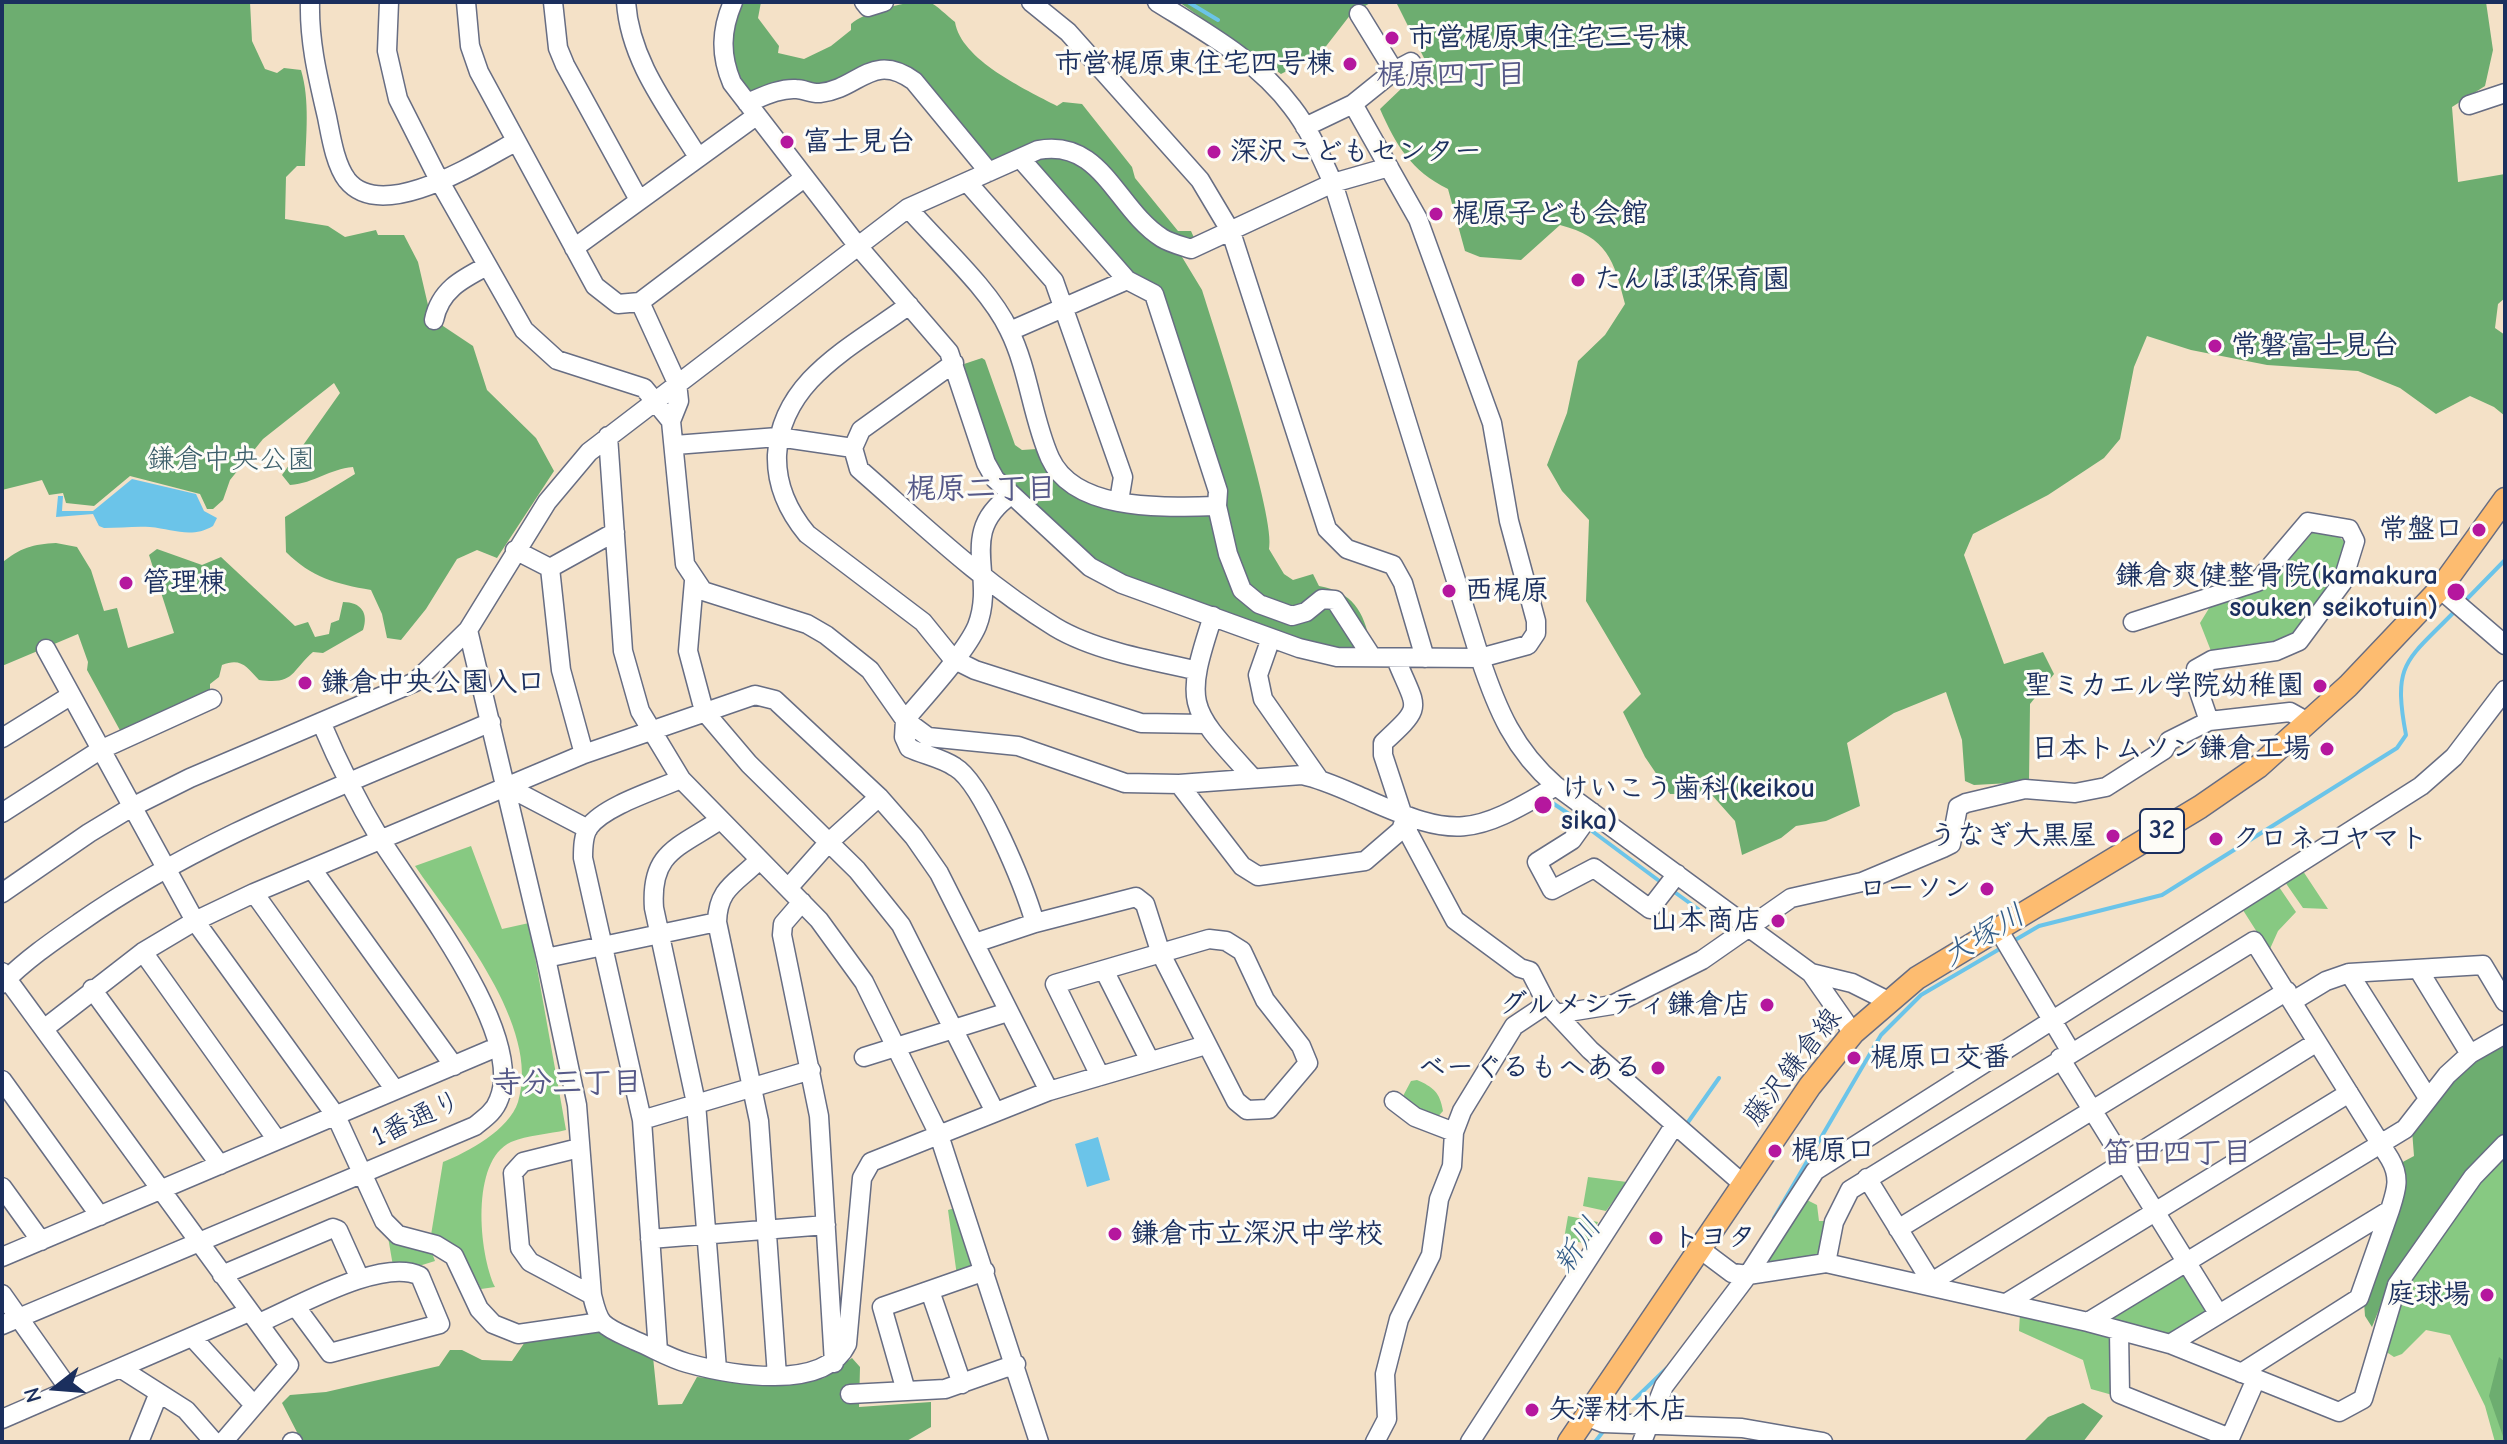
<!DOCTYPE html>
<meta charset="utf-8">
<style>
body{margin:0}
#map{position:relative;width:2507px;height:1444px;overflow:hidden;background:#f4e1c7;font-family:"Comic Neue",sans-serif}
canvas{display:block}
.frame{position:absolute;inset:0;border:4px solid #1b2f5e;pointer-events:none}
.north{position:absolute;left:16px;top:1348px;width:80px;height:80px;-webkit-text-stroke:6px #fdfcf7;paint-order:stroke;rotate:253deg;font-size:22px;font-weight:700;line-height:32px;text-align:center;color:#1b2f5e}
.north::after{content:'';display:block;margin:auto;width:28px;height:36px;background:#1b2f5e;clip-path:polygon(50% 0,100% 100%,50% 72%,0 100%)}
</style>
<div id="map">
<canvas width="2507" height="1444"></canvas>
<div class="frame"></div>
<div class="north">N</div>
</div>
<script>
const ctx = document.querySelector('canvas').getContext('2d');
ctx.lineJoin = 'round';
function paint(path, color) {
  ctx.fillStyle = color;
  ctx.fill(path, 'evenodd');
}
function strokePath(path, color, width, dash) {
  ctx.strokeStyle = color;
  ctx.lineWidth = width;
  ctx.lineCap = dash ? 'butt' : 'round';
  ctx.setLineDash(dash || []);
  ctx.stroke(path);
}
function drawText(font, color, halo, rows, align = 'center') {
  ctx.font = font + ' "Comic Neue","Klee One",sans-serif';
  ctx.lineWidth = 6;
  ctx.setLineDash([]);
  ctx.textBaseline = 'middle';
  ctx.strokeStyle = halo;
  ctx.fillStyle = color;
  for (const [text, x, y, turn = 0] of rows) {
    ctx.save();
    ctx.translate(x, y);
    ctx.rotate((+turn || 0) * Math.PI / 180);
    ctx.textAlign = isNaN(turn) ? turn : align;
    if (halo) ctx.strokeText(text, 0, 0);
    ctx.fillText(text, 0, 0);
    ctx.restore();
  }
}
paint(new Path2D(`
 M2314,531L2338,536L2347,544L2335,582L2293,637L2283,642L2211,651L2200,623L2211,605L2266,587Z
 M471,846L502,929L529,923L566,1130C550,1134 527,1135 511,1142C470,1161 479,1254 495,1287L481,1289C469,1262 456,1249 431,1235L443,1162C468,1152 509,1130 518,1102C542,1027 455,924 415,866Z
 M2301,868L2328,909L2303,908L2285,882Z
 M2277,884L2296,912L2278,931L2269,951L2241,907Z
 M1417,1080C1433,1087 1440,1092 1443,1111L1435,1120L1402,1098L1411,1081Z
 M2505,1149V1442H2495L2485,1406L2450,1335L2426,1330L2402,1354L2394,1357L2385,1351L2402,1287L2470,1190Z
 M1588,1177L1627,1182L1606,1211L1583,1206Z
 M1805,1199L1817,1205L1819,1221H1831L1823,1256L1764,1265Z
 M958,1207L978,1268L957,1276L948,1210Z
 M1568,1216L1598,1222L1588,1244L1564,1239Z
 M388,1237L431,1250L435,1261L419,1266H393Z
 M2184,1271L2212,1309L2172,1337L2110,1322L2109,1317Z
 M2020,1314L2112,1334L2116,1396L2091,1389L2083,1360L2019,1331Z`), '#87c982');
paint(new Path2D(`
 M2,2H250L252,41L265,69L277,73L284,68L301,70C310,100 306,135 305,166H297L286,177L285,219L328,226L345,237L376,230L378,235H404L418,262L431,318L473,346L487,390L536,438L554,471L497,558L477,550L457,559L426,609L401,640L387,638L382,614L371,590C336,584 311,577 286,552L285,517L355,474L353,467C329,469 315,483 290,485L282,475L340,393L334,383L263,439L230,480L223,500L213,509H207L200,494L130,476L94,506L66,503L63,493L49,495L42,480L2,490Z
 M741,2H761L758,18L779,46L778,53L804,59L831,46L851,30V24C866,11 909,0 929,2C937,5 947,16 955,22C961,60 1025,89 1057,106L1063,102L1082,104L1132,167L1135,178L1178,231H1191L1195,240L1167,235L1086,149L987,162L912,75L750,95C730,63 729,38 741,2Z
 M1179,2H1372L1351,14L1320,54L1281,74Z
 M1396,2H2486L2493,50L2485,86L2452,107L2458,182L2505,174V298L2498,304L2495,328L2505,335V416L2494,407L2470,396L2436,414L2400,388L2358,371L2267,365L2191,350L2147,336L2134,367L2120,439L2104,458L2048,495L1973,534L1964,555L2004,664L2043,652L2054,674L2030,704L2029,782L1974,785L1965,781L1962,740L1946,692L1894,713L1847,743L1860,806L1826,821L1796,826L1781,838L1742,855L1735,821L1711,794H1670L1645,757L1623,712L1641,694L1586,601L1589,520L1562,491L1547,465L1567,413L1578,361L1605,335L1625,304C1614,260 1607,237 1560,225L1521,260L1480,257L1465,251L1448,189C1411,171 1396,145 1380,109L1427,64Z
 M1039,155L1076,156L1179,252L1202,290C1215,331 1277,521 1269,549L1284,574L1293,580L1313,574L1319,586C1352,592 1364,611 1370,643L1346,605C1290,613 1283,613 1238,577L1172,333L1139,282L1031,161Z
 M982,358L985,360L1015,445L1022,450L1037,449L1075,491L1210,512L1226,567L1279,617L1329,602L1360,652L1327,649L1122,577C1085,557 1020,500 997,464C984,443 967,389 964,364Z
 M56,543L77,547L91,570L104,611L117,608L128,648L174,633L149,555L157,549L202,565L221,557L295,626L308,622L315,637L329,634L331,623L339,620L343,602C361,602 369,613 363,630L323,653L313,652C291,671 295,685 259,680C247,667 241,657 222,665L219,677L210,684V693L122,734L87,670L88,662L78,634L2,666V563C19,548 34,544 56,543Z
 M2505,1041V1135L2384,1297L2372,1327L2365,1316L2364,1302L2399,1164L2414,1156L2412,1130L2474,1057Z
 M601,1330L653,1357L658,1405L682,1404L697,1377L789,1385L824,1378L852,1358L860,1367L859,1407L931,1402V1427L905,1442H302L282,1403L290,1395L326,1392L439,1366L450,1350H462L482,1360L512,1361L527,1339Z
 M2499,1357L2505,1362V1442L2489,1396Z
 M2083,1403L2103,1416L2083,1442H2023L2048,1417Z`), '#6dad70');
paint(new Path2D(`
 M132,479L196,494L204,511L217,518L213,526C191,539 173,529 150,527C135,526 119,528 104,528L99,526L93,514L56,517L58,496H63L62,511H93Z
 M1098,1137L1110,1180L1087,1187L1075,1144Z`), '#6bc4e9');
strokePath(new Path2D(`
 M1188,2L1218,20
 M2465,601L2505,560
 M1548,800L1578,820
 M1588,828L1662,883
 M1673,891L1698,909
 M2010,943L2039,926L2162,895L2397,748L2406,735C2392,661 2407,661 2456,610
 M1686,1125L1719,1078
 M1774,1218L1881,1035L1921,995L2003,947
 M1616,1417L1667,1368
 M1595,1442L1605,1429`), '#6bc4e9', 4);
const minor = new Path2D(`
 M310,2C309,42 318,78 327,117C331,137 335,164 347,180C382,224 478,162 515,142
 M389,2L387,51L398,99L440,182L524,330L557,360L644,388L671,421L685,564L703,591L807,624L826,635L870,670L905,720L928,737L1018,746L1125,783L1179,784L1302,775C1325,780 1345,790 1366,799C1456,839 1472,836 1556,786
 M466,2L470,46L479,72L595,286L618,304L640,302L677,383L679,401L671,421
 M553,2L558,48L565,65L639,200
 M626,2C630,61 668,108 698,157
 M733,2C721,30 720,55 732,83L857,245L949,352L986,463L995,479L1090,567L1122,584L1299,648L1337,657L1480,658L1528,645L1536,633V621L1509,521L1492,423L1418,219L1353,104
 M864,2L868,7L884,2
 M1031,2L1068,32L1200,180L1231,232L1327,529L1347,549L1393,565L1403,583L1425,658
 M1157,2C1205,32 1258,61 1292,107C1310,130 1321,157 1333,183L1480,658C1497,709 1514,750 1556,786L1811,973L1853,1033
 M1359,14L1394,71
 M747,103C762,97 779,88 796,89C804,89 812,94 820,93C859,89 872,51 914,81L989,172
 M2469,105L2505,93
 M1305,127L1353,104L1394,71L1411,62
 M1020,158L1127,280L1154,294L1218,491L1217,506L1228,554L1242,590L1259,604L1292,616L1306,612L1322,599L1335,600L1372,657
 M967,182L1054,281L1123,477L1119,501
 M908,208C939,244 989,288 1009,330C1029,370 1032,418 1050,458C1075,513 1167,507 1217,506
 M574,248L756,116
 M640,302L804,178
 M909,305C854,346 781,379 777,455C776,486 788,511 807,534L923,622L953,659L975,670L1141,723L1204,724
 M434,320C440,290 462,279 487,266
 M1010,331L1127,280
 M954,363L861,430L853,448L859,469C922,524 983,583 1055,627C1093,650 1152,661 1195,670
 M608,436L623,651L640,711L681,779L819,920L864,982L939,1135L1039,1442
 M675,445L778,437L853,448
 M1011,495C956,533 997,575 977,626C966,652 925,696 905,720L904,737L909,748C924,755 942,758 955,767C983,783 1025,889 1035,923
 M515,550L550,568L615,532
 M550,568L561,670L584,754
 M694,581L688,651L704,711L749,764L857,870L901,925L995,1112
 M2440,589L2505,645
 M1213,616C1183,707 1189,708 1252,777
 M2133,622L2257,582L2308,522L2349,529L2355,541L2342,583L2299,641L2276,651L2212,660L2196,669L2195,680L2209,721
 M468,630L546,958L577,1105L592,1295C594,1303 597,1317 603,1323C611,1331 626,1336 636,1341C653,1348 669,1358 687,1363C730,1375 824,1392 847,1344L862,1178L871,1162L1049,1091L1206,1045
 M1271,638L1258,675L1263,699L1319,779
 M46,649L195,921L336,1116L384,1221L398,1235L436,1245L454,1256L479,1309L493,1324L518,1334L601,1322
 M1396,659C1417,711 1425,704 1383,743V755L1409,834L1455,920L1520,968L1530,971L1547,1004L1590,1050L1743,1184
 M2,738L70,696
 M1179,784L1242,866L1258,876L1365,861L1401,830L1406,816
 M506,786L588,829
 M1592,812L1572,840L1537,862L1552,890L1594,868L1650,909L1677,874
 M2,813L100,750L212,699
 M759,860C737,883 718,887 717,922L759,1121L777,1376
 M312,869L454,1066
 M789,887L828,843L879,797
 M2,893L89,833L132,807L190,778L415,682L468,630L547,502L589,452L908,208L1038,150C1102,138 1116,209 1162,238C1170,243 1182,246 1191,249L1333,183L1389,167
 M254,893L395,1090
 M802,902L783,924L782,935L819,1116L834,1363
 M1998,929L2071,1052
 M975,943L1035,923L1136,897L1145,904L1161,954L1236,1101L1247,1110L1269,1109L1308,1063L1301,1046L1265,1000L1242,951L1226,941L1209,939L1055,984L1100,1076
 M143,952L277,1140
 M546,958L717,922
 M2418,969L2470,1054
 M1104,970L1150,1061
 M2,972L289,1365L223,1442
 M1811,973L1852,983L1888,1001
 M2349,973L2428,1098
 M2,984C24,961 53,941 79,923C204,835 351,783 491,722
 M92,989L220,1165
 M2293,1001L2326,981L2349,973L2483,965L2505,1002
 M1556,1014L1612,1005L1702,960L1791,898L1862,882L1943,848L1951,844L1958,807L1966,803L2025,789L2075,793L2106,787L2164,750L2169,741L2209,721L2290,712L2308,722
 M45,1028L143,952L195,921L254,893L584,754L755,695L775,700L879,797L914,837L939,873L1049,1091
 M864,1057L1008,1012
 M2060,1058L2218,1313
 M2,1080L100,1216
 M1394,1101L1415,1117L1454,1132
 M642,1120L811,1070
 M579,1148L523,1162L513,1173L520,1248L530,1262L592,1295
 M1867,1178L1930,1280
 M2,1187L41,1241
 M1898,1229L2287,991
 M650,1239L826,1225
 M1700,1249L1732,1273L1748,1275L1826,1263L2088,1322L2170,1344L2339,1412L2363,1399L2397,1285L2473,1177L2505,1144
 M2,1257L497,1047
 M1826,1263L1834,1222L1850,1190L2254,941L2390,1159C2401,1178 2396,1191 2390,1210L2170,1344
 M222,1275L333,1228L338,1230L360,1279
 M1927,1285L2317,1042
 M930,1291L962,1384
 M2,1294L69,1389
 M2008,1302L2349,1093
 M2088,1322L2405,1129L2447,1075L2470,1054L2505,1034
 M259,1323C297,1307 382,1257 420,1276L440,1324L330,1353L296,1307
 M2,1325L475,1126C485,1118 495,1111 499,1099C526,1033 413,892 379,837C356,799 338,762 321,722
 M2119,1331L2120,1394L2230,1438L2256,1379
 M192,1337L254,1405
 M658,1351L642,1120L583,858C583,849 583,835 589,827C604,806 656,790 681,779
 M120,1368L186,1410L214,1442
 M717,1369L696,1103L654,908C650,852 678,848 720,820
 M2241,1373L2359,1298L2390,1210
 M906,1391L882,1307L985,1271
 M850,1394L945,1389L1016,1364
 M1586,1416L1603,1423L1742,1428L1823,1442
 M2,1419L249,1312
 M139,1442L158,1395
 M292,1442H293
 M1375,1442L1387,1419L1385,1374L1399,1319L1431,1255L1439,1199L1452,1166L1454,1132L1462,1111L1514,1026L1547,1004
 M1470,1442L1674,1126
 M1642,1442L1664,1386L1748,1275L1815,1171L2421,786L2454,757L2505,690`);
const major = new Path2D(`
 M1569,1442L1810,1086L1853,1033L1917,978L2200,807L2258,767L2348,686L2440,589L2505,499`);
strokePath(minor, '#676d83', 21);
strokePath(major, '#676d83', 25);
strokePath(minor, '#fff', 18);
strokePath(major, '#fdbc70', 22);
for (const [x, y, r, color] of [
 [1392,38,8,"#b5179e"],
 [1350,64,8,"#b5179e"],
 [787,142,8,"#b5179e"],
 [1214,152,8,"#b5179e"],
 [1436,214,8,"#b5179e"],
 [1578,280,8,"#b5179e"],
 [2215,346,8,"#b5179e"],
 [2479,530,8,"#b5179e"],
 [126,583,8,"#b5179e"],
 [1449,591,8,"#b5179e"],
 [2456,592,10,"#b5179e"],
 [305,683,8,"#b5179e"],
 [2320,686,8,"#b5179e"],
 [2327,749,8,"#b5179e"],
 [1543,805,10,"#b5179e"],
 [2113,836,8,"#b5179e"],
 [2216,839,8,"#b5179e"],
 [1987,889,8,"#b5179e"],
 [1778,921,8,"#b5179e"],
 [1767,1005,8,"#b5179e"],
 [1854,1058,8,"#b5179e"],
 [1658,1068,8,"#b5179e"],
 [1775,1151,8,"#b5179e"],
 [1115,1234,8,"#b5179e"],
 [1656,1238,8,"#b5179e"],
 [2487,1295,8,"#b5179e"],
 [1532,1410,8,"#b5179e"]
]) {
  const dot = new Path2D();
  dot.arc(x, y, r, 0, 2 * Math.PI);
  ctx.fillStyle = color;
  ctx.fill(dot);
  strokePath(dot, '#fdfcf7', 3);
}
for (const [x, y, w] of [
 [2162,831,44]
]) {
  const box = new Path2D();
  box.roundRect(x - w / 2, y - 22, w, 44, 6);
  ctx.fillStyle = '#fdfcf7';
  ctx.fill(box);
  strokePath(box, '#1b2f5e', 2);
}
drawText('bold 26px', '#1b2f5e', null, [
 ["32",2162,831]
]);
drawText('bold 28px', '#1b2f5e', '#fdfcf7', [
 ["市営梶原東住宅三号棟",1408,38],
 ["市営梶原東住宅四号棟",1334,64,"right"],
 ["富士見台",803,142],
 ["深沢こどもセンター",1230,152],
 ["梶原子ども会館",1452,214],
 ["たんぽぽ保育園",1594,280],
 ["常磐富士見台",2231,346],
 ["常盤口",2463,530,"right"],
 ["鎌倉爽健整骨院(kamakura",2438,576,"right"],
 ["souken seikotuin)",2438,608,"right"],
 ["管理棟",142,583],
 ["西梶原",1465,591],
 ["鎌倉中央公園入口",321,683],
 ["聖ミカエル学院幼稚園",2304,686,"right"],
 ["日本トムソン鎌倉工場",2311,749,"right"],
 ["けいこう歯科(keikou",1561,789],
 ["sika)",1561,821],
 ["うなぎ大黒屋",2097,836,"right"],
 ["クロネコヤマト",2232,839],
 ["ローソン",1971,889,"right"],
 ["山本商店",1762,921,"right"],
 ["グルメシティ鎌倉店",1751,1005,"right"],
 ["梶原口交番",1870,1058],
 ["べーぐるもへある",1642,1068,"right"],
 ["梶原口",1791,1151],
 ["鎌倉市立深沢中学校",1131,1234],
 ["トヨタ",1672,1238],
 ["庭球場",2471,1295,"right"],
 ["矢澤材木店",1548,1410]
], 'left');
drawText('28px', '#3b5d69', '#fdfcf7', [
 ["鎌倉中央公園",231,460]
]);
drawText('28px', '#1b2f5e', '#fdfcf7', [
 ["藤沢鎌倉線",1793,1067,-52],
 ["1番通り",417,1119,-25]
]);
drawText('bold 30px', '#565988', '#fdfcf7', [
 ["梶原四丁目",1451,76],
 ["梶原二丁目",981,490],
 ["寺分三丁目",567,1084],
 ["笛田四丁目",2177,1154]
]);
drawText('italic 30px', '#335c88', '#fdfcf7', [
 ["大塚川",1984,936,-31],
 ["新川",1578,1246,-56]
]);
</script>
